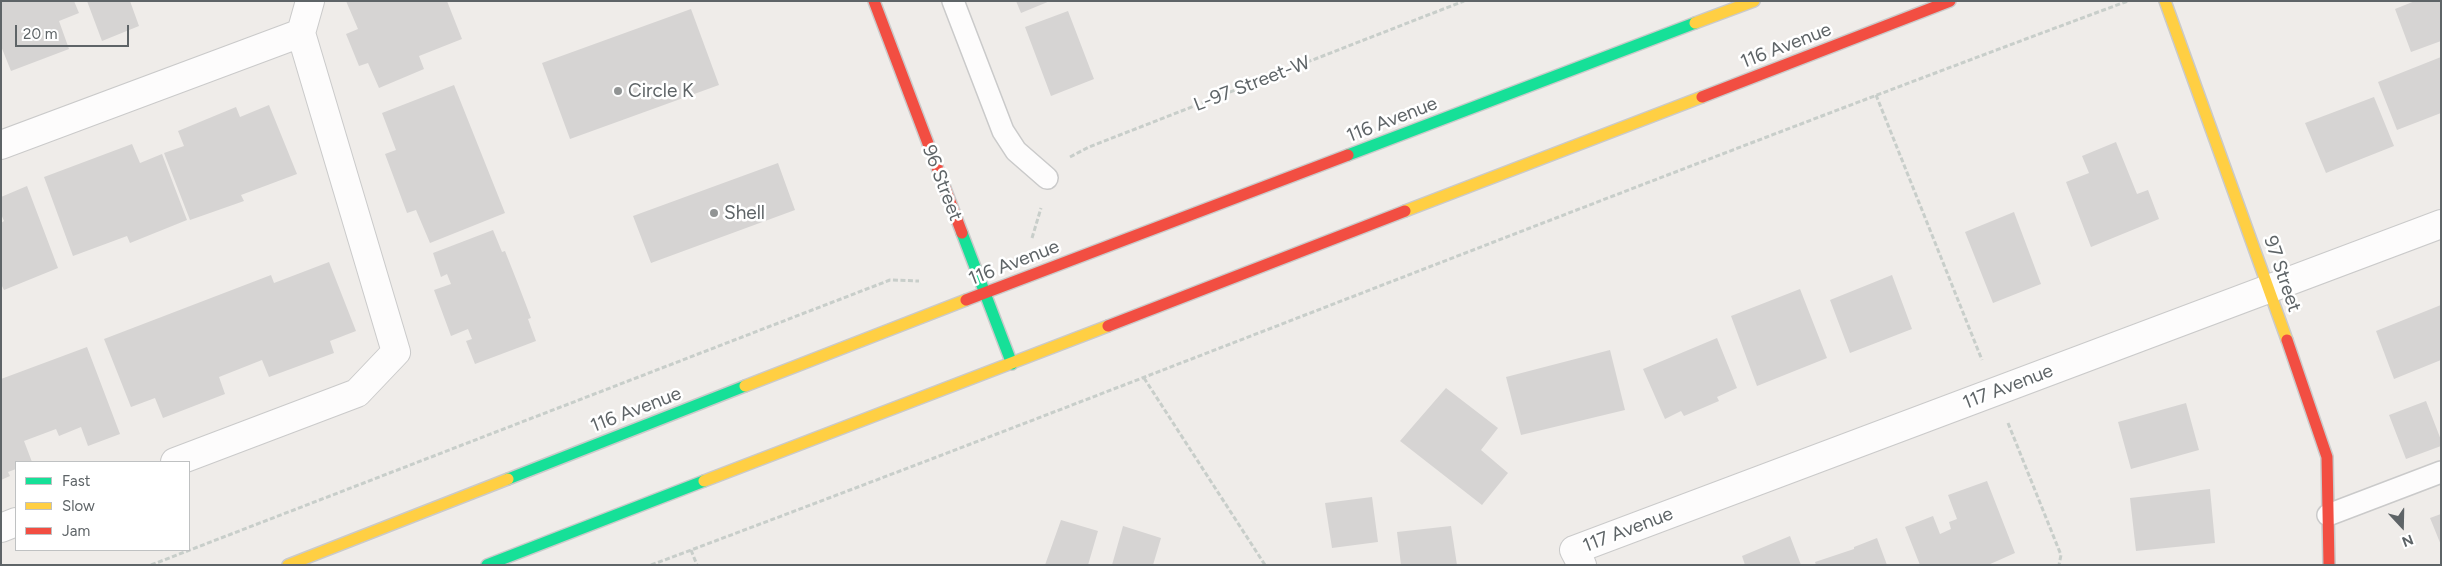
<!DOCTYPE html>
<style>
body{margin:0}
#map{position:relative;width:2442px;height:566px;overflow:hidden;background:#efece9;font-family:Figtree,sans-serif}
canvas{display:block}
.frame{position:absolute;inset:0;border:2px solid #5e6467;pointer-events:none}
.legend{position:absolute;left:15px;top:461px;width:175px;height:90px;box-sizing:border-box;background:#fff;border:1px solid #bfc1c2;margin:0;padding:6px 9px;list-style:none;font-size:15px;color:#5e6467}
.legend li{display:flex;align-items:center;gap:10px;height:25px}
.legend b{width:25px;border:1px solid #bfc1c2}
.north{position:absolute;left:2377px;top:501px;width:50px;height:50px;-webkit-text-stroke:4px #fff;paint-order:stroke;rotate:159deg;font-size:14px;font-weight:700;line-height:20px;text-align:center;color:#5e6467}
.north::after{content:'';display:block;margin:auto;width:18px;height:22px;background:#5e6467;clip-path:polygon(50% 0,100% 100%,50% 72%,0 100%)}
.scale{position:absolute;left:15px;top:25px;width:114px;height:22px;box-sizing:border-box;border:2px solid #5e6467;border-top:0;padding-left:6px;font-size:15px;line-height:18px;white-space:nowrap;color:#5e6467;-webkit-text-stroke:4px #fff;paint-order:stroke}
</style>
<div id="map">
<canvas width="2442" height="566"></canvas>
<div class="frame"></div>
<ul class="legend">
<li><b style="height:6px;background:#16e098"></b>Fast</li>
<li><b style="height:6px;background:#ffcf43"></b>Slow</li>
<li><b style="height:6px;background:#f24e42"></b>Jam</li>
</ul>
<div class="north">N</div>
<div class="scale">20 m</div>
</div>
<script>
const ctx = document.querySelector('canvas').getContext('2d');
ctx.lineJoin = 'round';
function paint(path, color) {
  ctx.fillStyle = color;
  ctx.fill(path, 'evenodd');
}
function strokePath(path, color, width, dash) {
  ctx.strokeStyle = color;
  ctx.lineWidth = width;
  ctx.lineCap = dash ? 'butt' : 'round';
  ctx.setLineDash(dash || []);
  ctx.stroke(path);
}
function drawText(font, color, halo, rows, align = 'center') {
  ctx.font = font + ' Figtree,sans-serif';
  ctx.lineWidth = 5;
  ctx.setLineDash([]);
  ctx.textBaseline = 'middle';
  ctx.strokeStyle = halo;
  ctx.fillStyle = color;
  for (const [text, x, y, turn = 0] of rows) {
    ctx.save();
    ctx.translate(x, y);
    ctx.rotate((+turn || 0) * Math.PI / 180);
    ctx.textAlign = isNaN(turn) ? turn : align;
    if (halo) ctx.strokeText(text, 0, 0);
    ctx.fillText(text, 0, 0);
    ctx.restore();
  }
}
paint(new Path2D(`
 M1,1H74L79,13L59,21L69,49L11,71L1,46Z
 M87,1H130L139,26L102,41Z
 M346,1H447L462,39L419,56L424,69L379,88L368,63L359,66L346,34L358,29Z
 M1016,1H1050L1021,13Z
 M2415,1H2441V41L2411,52L2395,9Z
 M691,9L719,85L570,139L542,63Z
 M1068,11L1094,79L1051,96L1025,27Z
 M2441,57V113L2397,130L2378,82Z
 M454,85L505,213L430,243L416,210L407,213L385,154L396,150L382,113Z
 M2374,97L2394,146L2326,173L2305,123Z
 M269,105L297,174L241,195L244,201L190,220L164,153L184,146L178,131L236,107L240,117Z
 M2116,142L2137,194L2148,190L2159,219L2091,247L2066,182L2089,173L2082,156Z
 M132,144L140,163L162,154L187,220L130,243L127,236L73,256L44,177Z
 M778,163L795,210L651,263L633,216Z
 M27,186L58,268L4,290L1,284V223L4,221L1,214V197Z
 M2014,212L2041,284L1993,303L1965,232Z
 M493,230L502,252L505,251L518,284L531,318L528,319L536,341L475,364L466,341L472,339L468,329L451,336L434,290L451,284L447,274L441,277L433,253Z
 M329,262L356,331L330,341L334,353L269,377L262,360L219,377L225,394L163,418L155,398L131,407L104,339L271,275L274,283Z
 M1892,275L1912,329L1850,353L1830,300Z
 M1800,289L1827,358L1757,386L1731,316Z
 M2441,305V360L2394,379L2376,331Z
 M1717,338L1737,388L1717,397L1719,401L1684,416L1681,411L1665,419L1643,369Z
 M87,347L120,434L88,446L81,427L59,436L56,429L24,441L32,462H16V469L8,472L10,476L1,480V379Z
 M1610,350L1625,410L1521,435L1506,377Z
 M1446,388L1498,428L1481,450L1508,473L1482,505L1400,441Z
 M2426,401L2441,440V446L2406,459L2389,415Z
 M2186,403L2199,450L2131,469L2118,422Z
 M1987,481L2015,553L1988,565H1920L1905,527L1933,516L1940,534L1951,529L1949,522L1957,519L1948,495Z
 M2210,489L2215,543L2136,551L2130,498Z
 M1372,497L1378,542L1332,548L1325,503Z
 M2441,514V545L2430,518Z
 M1061,520L1098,531L1088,565H1045Z
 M1123,526L1161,538L1153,565H1112Z
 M1451,526L1457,565H1401L1397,532Z
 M1790,536L1801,565H1745L1742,556Z
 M1877,538L1887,565H1816L1815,562L1854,549V547Z`), '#d6d4d3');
const lane = new Path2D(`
 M953,1L1003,131L1016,151L1047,178
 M2328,515L2441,472`);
const street = new Path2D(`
 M1,145L301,33
 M175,462L357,393L396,352L301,33L310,1
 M1,528L16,522
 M1582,565L1574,550L2441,224`);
const fast = new Path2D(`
 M1348,155L1695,23
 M962,233L1012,364
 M508,479L745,386
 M487,565L704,481`);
const slow = new Path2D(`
 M2165,1L2287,340
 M1695,23L1754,1
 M1405,211L1702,97
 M745,386L966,300
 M704,481L1108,326
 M288,565L508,479`);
const jam = new Path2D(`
 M874,1L962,233
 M1702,97L1950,1
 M966,300L1348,155
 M1108,326L1405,211
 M2287,340L2327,457L2329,565`);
strokePath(lane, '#cacaca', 24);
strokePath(street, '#cacaca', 30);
strokePath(fast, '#cacaca', 14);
strokePath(slow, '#cacaca', 14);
strokePath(jam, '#cacaca', 14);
strokePath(new Path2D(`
 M1876,95L1982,360
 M1070,157L1089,147L1464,1
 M1032,238L1041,208
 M1144,378L1265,565
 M2008,423L2061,555L2059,565
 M691,550L697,565
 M151,565L890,280L919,281
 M651,565C1144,381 1633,184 2128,1`), '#c8ceca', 3, [5, 2.5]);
strokePath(lane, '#fdfcfc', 21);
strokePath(street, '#fdfcfc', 28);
strokePath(fast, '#16e098', 11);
strokePath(slow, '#ffcf43', 11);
strokePath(jam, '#f24e42', 11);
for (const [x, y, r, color] of [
 [618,91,5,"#919494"],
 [714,213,5,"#919494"]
]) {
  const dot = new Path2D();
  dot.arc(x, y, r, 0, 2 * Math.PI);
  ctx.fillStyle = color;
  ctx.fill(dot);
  strokePath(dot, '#fff', 2);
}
drawText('19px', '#5e6467', '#fff', [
 ["116 Avenue",1786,46,-21],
 ["L-97 Street-W",1252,84,-21],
 ["116 Avenue",1392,120,-21],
 ["96 Street",942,183,69],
 ["116 Avenue",1014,263,-21],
 ["97 Street",2282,274,71],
 ["117 Avenue",2008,387,-21],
 ["116 Avenue",636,410,-21],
 ["117 Avenue",1628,530,-21]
]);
drawText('19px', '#5e6467', '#fff', [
 ["Circle K",628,91],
 ["Shell",724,213]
], 'left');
</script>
